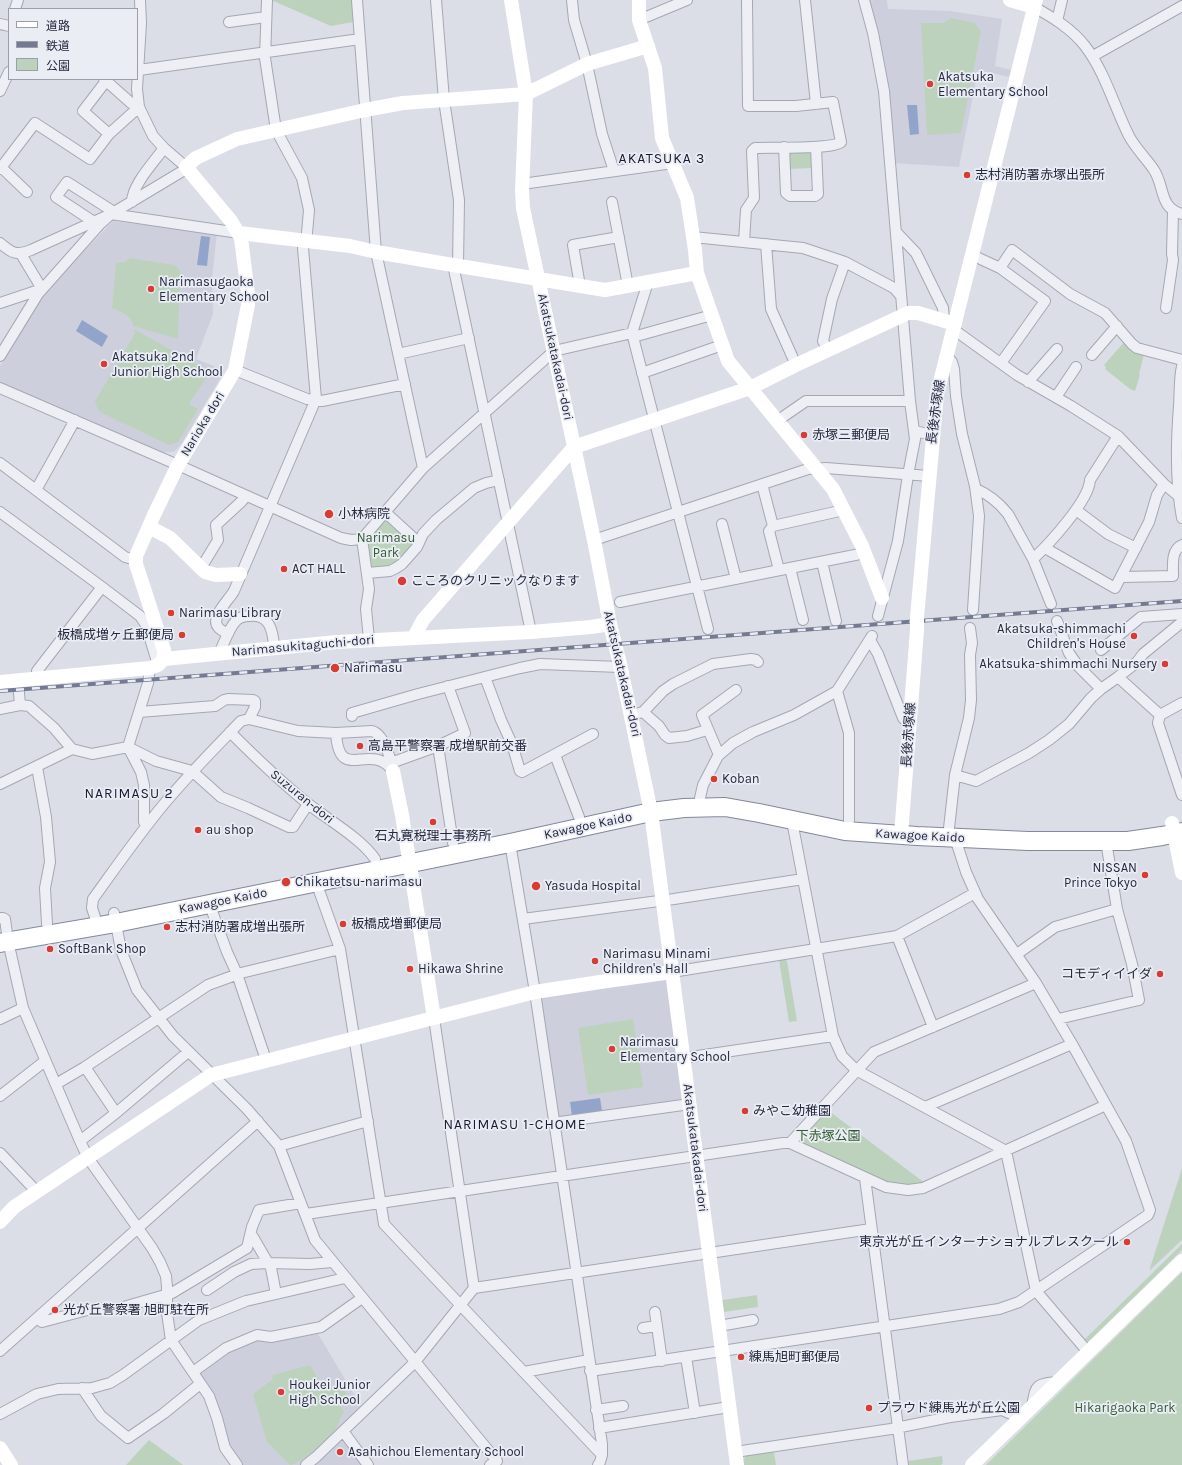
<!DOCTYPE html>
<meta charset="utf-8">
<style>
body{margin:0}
#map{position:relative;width:1182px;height:1465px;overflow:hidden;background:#dbdee7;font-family:Karla,"Noto Sans JP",sans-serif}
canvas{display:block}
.legend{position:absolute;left:8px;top:8px;width:130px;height:72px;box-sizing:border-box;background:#ebedf5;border:1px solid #9b9fac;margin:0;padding:5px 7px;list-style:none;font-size:12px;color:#24293e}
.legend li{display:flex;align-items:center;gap:8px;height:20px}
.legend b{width:20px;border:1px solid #9b9fac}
</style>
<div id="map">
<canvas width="1182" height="1465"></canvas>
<ul class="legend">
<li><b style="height:5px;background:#fff"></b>道路</li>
<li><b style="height:5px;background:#747a92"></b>鉄道</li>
<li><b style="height:11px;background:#bdd2bc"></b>公園</li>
</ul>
</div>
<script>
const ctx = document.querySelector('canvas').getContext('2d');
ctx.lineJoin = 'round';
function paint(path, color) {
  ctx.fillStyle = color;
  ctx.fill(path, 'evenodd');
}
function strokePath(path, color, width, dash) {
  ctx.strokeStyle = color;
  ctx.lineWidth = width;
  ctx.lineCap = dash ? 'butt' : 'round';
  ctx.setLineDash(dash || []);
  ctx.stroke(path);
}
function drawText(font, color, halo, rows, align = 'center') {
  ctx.font = font + ' Karla,"Noto Sans JP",sans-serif';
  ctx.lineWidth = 3.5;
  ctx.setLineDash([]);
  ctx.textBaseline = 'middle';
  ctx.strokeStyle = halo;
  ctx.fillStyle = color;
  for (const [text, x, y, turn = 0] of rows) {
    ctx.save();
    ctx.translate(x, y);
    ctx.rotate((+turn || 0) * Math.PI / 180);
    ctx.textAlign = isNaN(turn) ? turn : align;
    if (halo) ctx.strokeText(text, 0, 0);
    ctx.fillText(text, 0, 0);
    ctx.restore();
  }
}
paint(new Path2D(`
 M866,0H887L888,9L950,11L1002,19L995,66L1011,70L1009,77L978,70L959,167L892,163Z
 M113,221L217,233L212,278L213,314L196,359L224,370V372L182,443L175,451L170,452H163L0,384V366L40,301L54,282Z
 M663,978L668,981L683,1099L677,1103L558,1120L539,998Z
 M317,1332L362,1408L310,1458L300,1465H240L235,1460L199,1375L200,1371L228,1350L256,1338Z
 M341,1439L344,1440L363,1465H312Z`), '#cdd0dc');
paint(new Path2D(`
 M271,0H352L353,22L331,26Z
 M951,18L975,23L981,32L961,133L927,135L921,23H943Z
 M790,151H810L813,154V168L789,169L788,154Z
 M130,258L174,265L180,270L178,339L133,326C132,315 121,312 112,308L116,263L125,262Z
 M134,329L210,372L189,404L198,409L178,442L169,445L100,412L97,408L95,401L135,334Z
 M1125,341L1144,354L1139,374L1140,375L1135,391L1130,389L1105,369L1106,367L1104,365Z
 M387,519L412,542L413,546C396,565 398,566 372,569L369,566L365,540L383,520Z
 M784,959L787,961L797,1021L789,1022L779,960Z
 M633,1019L643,1087L588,1095L578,1028Z
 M825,1108L925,1183L897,1187L797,1143Z
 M1182,1168V1240L1150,1270V1268Z
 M1182,1244V1250L1088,1342L1086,1341L1085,1339Z
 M1182,1272V1465H986Z
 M757,1295L758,1307L724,1312L722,1300Z
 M310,1365L325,1391L341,1384L349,1399L340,1404L344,1413C339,1417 340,1422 337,1427C332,1436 299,1465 290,1465L267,1442L253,1394L273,1379L272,1376L276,1374Z
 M149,1440L182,1464L183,1465H126Z
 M774,1452L776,1465H743V1460L746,1456Z
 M942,1456L943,1463L941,1465H908V1461Z`), '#bdd2bc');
paint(new Path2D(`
 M907,105H917L919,134L910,135Z
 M201,236L210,237L207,266L197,265Z
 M82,320L108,336L102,347L76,331Z
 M600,1098L602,1111L572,1116L570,1102Z`), '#93a4ca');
const street = new Path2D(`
 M357,0L376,252L423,468
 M436,0L444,100L459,200L458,266
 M572,0L574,20L587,64L602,134L614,171
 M805,0L816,104
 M864,0L873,33L884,91L910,401L915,439L908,475L898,541L878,616
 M1034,7C1052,17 1072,29 1085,46C1105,72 1114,106 1129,136C1136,149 1146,158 1154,170C1165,187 1159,208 1182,214
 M15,9L18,0
 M639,20L687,0
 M1057,21L1062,0
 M229,22L266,17
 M0,24L9,26
 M1093,56L1182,6
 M139,70L360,39
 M106,81L83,111L109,134
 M0,91L9,72
 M784,147L786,193L790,196H815L818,194L816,147
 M1,167L27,192
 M0,169L35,123L90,159L109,134L139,107L131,103L104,79
 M522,184L673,163
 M132,202C132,185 154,162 164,148
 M612,202L628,286
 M94,222L56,197L67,182L114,212
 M897,233L916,253L920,261L943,308L944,320
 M693,237L803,248L845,262L894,288L901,296
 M744,242L746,210L754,198L752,151L755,148C771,147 831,150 841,142L833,102L796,106H748L747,0
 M0,243C12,253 16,256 31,250L111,214L181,172L186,167L164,148L153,136L139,107L137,89L141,23L140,0
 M766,244L771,309L796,365
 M972,255L1000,268L1045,301L1001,363
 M453,265L531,632
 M1000,268L1012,250L1070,294L1105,313L1132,344L1137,348L1182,360
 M648,282L632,333L708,629
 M580,286L573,245L619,237
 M0,303L42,289L21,254
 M1166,308L1173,260L1172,254L1173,211
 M953,329L1017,375L1071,406L1118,436L1164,484L1182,499
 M633,337L712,315
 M828,350L823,341L832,299L845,262
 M398,354L469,338
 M946,355L952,362L954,369L956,396L962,434L975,486L979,516L973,610
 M1092,355L1117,326
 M0,356L38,294L100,224L111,214L239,233
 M1182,366C1179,379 1180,393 1179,406C1176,444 1175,481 1182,518
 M235,370L307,399L322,401L405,384
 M642,373L722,345
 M1028,382L1057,349
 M0,388L178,465L341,538L351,540L362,539L423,468L554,351L632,333
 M1056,397L1076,367
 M777,421L806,401H910
 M914,431L933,435
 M0,463L125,557L136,560
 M762,484L773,526
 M976,489C988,494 1000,504 1008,514L1033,559L1051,604
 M36,490L75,420
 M1076,510L1108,534L1136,548
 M0,512L102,587L140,616L146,625L158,665
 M385,512L419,543
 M722,524L736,579
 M362,539L369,589L366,609L369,639
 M594,540L808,469L826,468L929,476
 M1045,548L1115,588L1149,522L1157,495L1164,484
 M1033,559C1048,545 1089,501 1090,480L1118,436
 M822,562L836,621
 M201,568L218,540L216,525L242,501L246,496
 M790,568L803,620
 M779,570L769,531L773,526L844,510
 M367,573L390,571L396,568L402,564L417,547L423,534L436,520L474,488L486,483L499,480
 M1122,577L1173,576C1173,565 1171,550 1182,545
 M620,602L865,553
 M1057,621L1069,653L1078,666L1101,689
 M228,634C225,632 220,630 218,627C210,617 229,600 234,591L316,399L303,248L307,233L309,210L302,178L276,130L265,58L267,0
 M870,640L878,654L903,718L910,725
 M1101,650L1141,617L1182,614
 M219,653C224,644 228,630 235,622C238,618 243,616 249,616C269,613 273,630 274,647
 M150,668L148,683L128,747L156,761L192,771L221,797L248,808L289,827H293L308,804
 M485,677L501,720L512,744L520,771L522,772L593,734
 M1118,677L1160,715L1158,723L1182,795
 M38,678L37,671L102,587
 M18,681L20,705L29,706L54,728L72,749L92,754L128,747L141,772L144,785V822L147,825
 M837,691L849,733V821
 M0,709L20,705
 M139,712L215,706L224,700L228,699L253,700L255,701V707L249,719
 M643,712L659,726L665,735L669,738L687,736L707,730
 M631,715L643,712L663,691L673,684L713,664L751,659L756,660L758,662
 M1160,715L1182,703
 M352,716V713L418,694L520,668L540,664L620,667
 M372,731C384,734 391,759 393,771C370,740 339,785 336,733Z
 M230,732C255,757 280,781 307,803C327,819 362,839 375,859
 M438,746L453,843
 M555,755L579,817
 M719,755L702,715L736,690
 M388,764L438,746L465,733L448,686
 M37,767L46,817L50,862L45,888L47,924
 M955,775L976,781L1029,753L1049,740L1069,724L1091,698L1101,689L1118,677L1137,662L1143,654L1182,622
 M0,784L72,749
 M700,798L703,785L718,756L733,743L753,732L794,715L837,691L872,636
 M792,821L833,1036L842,1056L856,1070L1006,1151L1036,1291L1088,1352
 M949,828L955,775L969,718L971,700L970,655L972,643L970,628
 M510,843L535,992L602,1444V1455
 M316,882L340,949L384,1224L602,1455L600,1462L598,1465
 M209,903L227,952L237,974L266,1060
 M114,913L121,950L137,990L173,1036L247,1109L279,1146L315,1240L497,1461L490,1465
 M95,917L92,908L93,899C116,867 139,834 164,804C188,775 215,748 241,721L249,719L298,731L336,733
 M0,918H3L5,919L8,941L23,1008L80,1141L88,1158L152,1248L160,1262L166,1276L167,1287V1313L171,1340L209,1396L217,1418L225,1448L237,1465
 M523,919L674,899L803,879
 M897,936L933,1027
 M1017,954L1055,927L1117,909
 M672,972L897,936L975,893
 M0,1019L23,1008
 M1058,1019L1139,1000L1132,964L1117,909L1106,841
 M684,1058L833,1036
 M85,1067L116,1113
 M56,1084L85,1067L208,985L241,973L340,949
 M0,1096L45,1061
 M925,1107L1072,1044
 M553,1123L690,1104
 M80,1141L116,1113L188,1052
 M790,1143L874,1052L1036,983
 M279,1146L368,1121
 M0,1153L37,1192
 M865,1178L903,1465
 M306,1214L783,1143H790L886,1187L908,1190L923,1188L1106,1105
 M250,1235L253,1237L271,1268L276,1294
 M474,1288L871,1229
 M207,1290L234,1272L251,1264L268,1263L310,1264L332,1262
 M655,1312L662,1361
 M37,1318L42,1322L91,1309L120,1308L172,1293L247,1248L252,1227L259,1210L301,1203
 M719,1326L753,1320
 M643,1328L657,1326
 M0,1351L258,1121
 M686,1357L695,1413
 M590,1371L999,1309L1019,1302L1148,1215L1150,1210L1126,1141L1072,1044L1036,983L978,899L966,872L955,838
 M193,1372L226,1348L257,1335L271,1337L321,1327L362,1298
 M524,1372L589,1360
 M82,1388L101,1416L128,1438L163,1414L200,1384
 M1032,1406C1036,1385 1035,1384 1057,1382
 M596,1410L623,1406
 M0,1414L37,1394L58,1389L92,1388L110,1383L123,1375L199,1320L246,1301L345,1278
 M599,1428L729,1407
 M343,1431L368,1465
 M735,1452L891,1429L950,1417L1002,1410L1020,1418
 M306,1465L316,1457L415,1362L474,1288L434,1018`);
const highway = new Path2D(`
 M0,943L116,923L510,843L651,812L684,808L725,807L759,813L845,831L917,836L1028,841H1128L1162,836L1182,832`);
strokePath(street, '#a4a8b4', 12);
strokePath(highway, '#82889f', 20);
strokePath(street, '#eeeff5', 10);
strokePath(new Path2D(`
 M511,0L526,94L522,191L523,208L594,540L610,624L620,664L651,812L737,1465
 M639,0V20L655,68L662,138L687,198L695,250L697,273L728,361L833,489L862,546L882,598
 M1010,0L1034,7
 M239,233L350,246L376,252L453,265L605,290L697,273
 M149,527L170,538L205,572L216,575L240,574
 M917,617L937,394L1036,0
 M414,637L423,620L574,447L750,388L796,365L908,313H918L955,324
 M164,659V650L136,564V556L154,515L177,467L235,370L248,305V294L241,238L231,221L186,167L196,158L237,139L365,110L403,103L526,94L587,64L648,46
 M0,682L150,668L158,665L164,659L337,642L531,632L591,627L610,624
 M393,771L402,815L434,1018
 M1172,823L1182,873
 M901,835L917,630
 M0,1222L14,1207L211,1075L535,992L600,982L672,972
 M0,1448L11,1465
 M972,1465L1182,1261`), '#fff', 14);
strokePath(highway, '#fff', 18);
const rail = new Path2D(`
 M0,691L1182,601`);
strokePath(rail, '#747a92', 4);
strokePath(rail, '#ebedf5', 2.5, [8]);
strokePath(new Path2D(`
 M917,630V617`), '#fff', 14);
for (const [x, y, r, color] of [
 [930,84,4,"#d73c35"],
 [967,175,4,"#d73c35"],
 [151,289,4,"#d73c35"],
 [104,364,4,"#d73c35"],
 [804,435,4,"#d73c35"],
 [329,514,5,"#d73c35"],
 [284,569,4,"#d73c35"],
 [402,581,5,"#d73c35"],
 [171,613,4,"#d73c35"],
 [182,635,4,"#d73c35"],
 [1134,636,4,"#d73c35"],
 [1165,664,4,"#d73c35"],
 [335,668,5,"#d73c35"],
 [360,746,4,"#d73c35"],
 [714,779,4,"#d73c35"],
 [433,822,4,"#d73c35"],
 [198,830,4,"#d73c35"],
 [1145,875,4,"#d73c35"],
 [286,882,5,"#d73c35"],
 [536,886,5,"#d73c35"],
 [343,924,4,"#d73c35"],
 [167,927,4,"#d73c35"],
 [50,949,4,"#d73c35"],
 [595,961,4,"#d73c35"],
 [410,969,4,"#d73c35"],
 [1160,974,4,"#d73c35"],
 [612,1049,4,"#d73c35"],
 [745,1111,4,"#d73c35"],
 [1127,1242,4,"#d73c35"],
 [55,1310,4,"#d73c35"],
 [741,1357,4,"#d73c35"],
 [281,1392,4,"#d73c35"],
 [869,1408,4,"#d73c35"],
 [340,1452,4,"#d73c35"]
]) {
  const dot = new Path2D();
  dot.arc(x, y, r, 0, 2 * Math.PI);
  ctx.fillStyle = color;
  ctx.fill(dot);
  strokePath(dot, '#ebedf5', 1.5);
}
drawText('13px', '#24293e', '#ebedf5', [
 ["Akatsuka",938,77],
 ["Elementary School",938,92],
 ["志村消防署赤塚出張所",975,175],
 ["Narimasugaoka",159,282],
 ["Elementary School",159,297],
 ["Akatsuka 2nd",112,357],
 ["Junior High School",112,372],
 ["赤塚三郵便局",812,435],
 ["小林病院",338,514],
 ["ACT HALL",292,569],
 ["こころのクリニックなります",411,581],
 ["Narimasu Library",179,613],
 ["Akatsuka-shimmachi",1126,629,"right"],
 ["Children's House",1126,644,"right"],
 ["板橋成増ヶ丘郵便局",174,635,"right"],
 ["Akatsuka-shimmachi Nursery",1157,664,"right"],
 ["Narimasu",344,668],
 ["高島平警察署 成増駅前交番",368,746],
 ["Koban",722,779],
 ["au shop",206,830],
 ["石丸寛税理士事務所",433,836,"center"],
 ["NISSAN",1137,868,"right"],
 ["Prince Tokyo",1137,883,"right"],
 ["Chikatetsu-narimasu",295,882],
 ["Yasuda Hospital",545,886],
 ["板橋成増郵便局",351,924],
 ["志村消防署成増出張所",175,927],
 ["SoftBank Shop",58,949],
 ["Narimasu Minami",603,954],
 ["Children's Hall",603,969],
 ["Hikawa Shrine",418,969],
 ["コモディイイダ",1152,974,"right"],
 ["Narimasu",620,1042],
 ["Elementary School",620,1057],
 ["みやこ幼稚園",753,1111],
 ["東京光が丘インターナショナルプレスクール",1119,1242,"right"],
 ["光が丘警察署 旭町駐在所",63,1310],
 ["練馬旭町郵便局",749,1357],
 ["Houkei Junior",289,1385],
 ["High School",289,1400],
 ["プラウド練馬光が丘公園",877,1408],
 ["Asahichou Elementary School",348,1452]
], 'left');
drawText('13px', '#24293e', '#ebedf5', [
 ["Akatsukatakadai-dori",555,357,78],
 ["長後赤塚線",936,412,-82],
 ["Narioka dori",203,424,-59],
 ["Narimasukitaguchi-dori",303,646,-5],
 ["Akatsukatakadai-dori",622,674,77],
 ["長後赤塚線",909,735,-86],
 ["Suzuran-dori",302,797,39],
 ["Kawagoe Kaido",588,826,-12],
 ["Kawagoe Kaido",920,836,3],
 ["Kawagoe Kaido",223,901,-11],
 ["Akatsukatakadai-dori",695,1148,83]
]);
drawText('13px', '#315b31', '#ebedf5', [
 ["Narimasu",386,538],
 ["Park",386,553],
 ["下赤塚公園",828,1136],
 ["Hikarigaoka Park",1125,1408]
]);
ctx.letterSpacing = '1px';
drawText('14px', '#171b2f', '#ebedf5', [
 ["AKATSUKA 3",662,159],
 ["NARIMASU 2",129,794],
 ["NARIMASU 1-CHOME",515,1125]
]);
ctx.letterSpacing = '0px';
</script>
